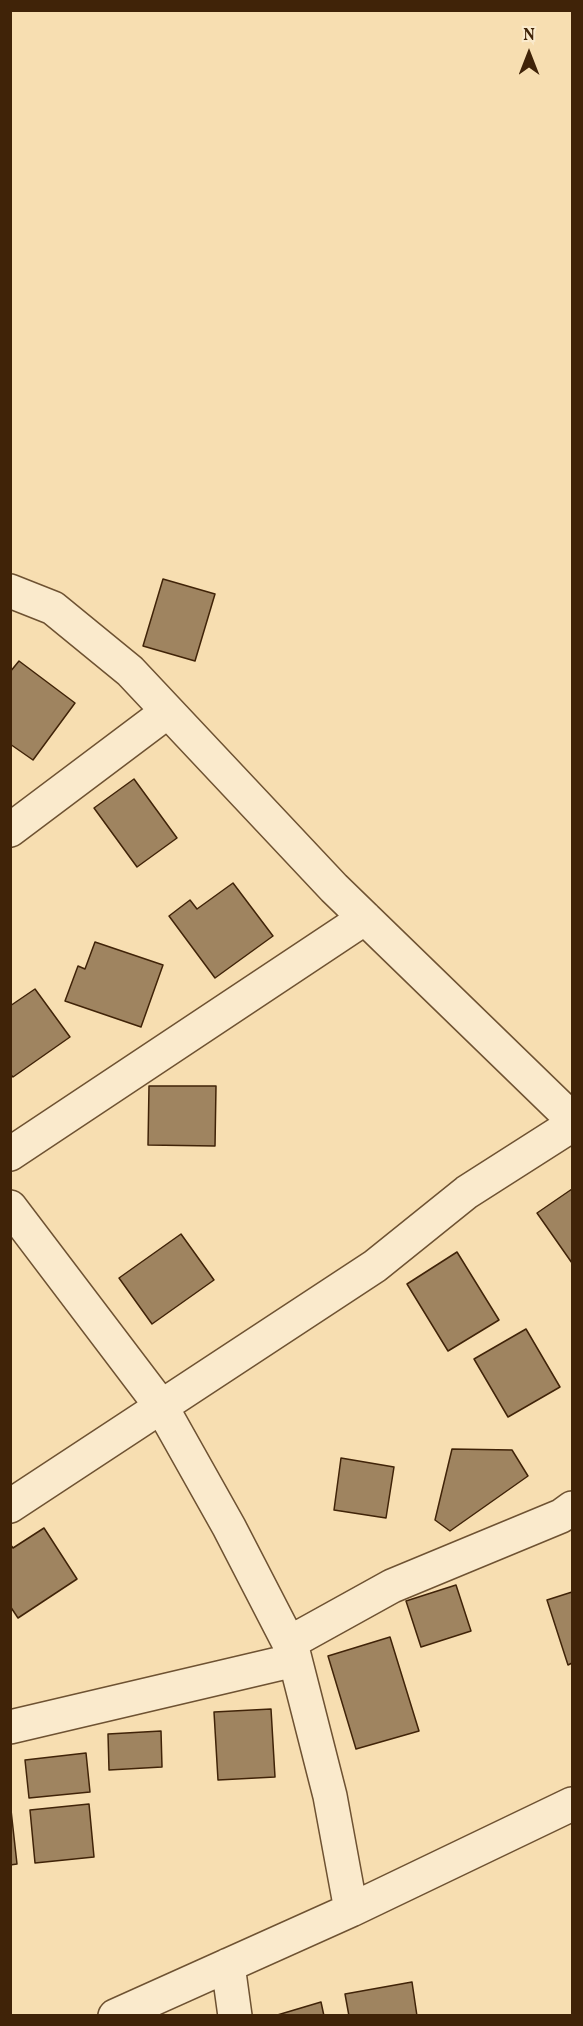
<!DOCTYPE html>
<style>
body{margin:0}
#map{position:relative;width:583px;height:2026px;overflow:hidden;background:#f7deb1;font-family:Vollkorn,serif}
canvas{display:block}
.frame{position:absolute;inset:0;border:12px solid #402308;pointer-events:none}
.north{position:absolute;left:499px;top:24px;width:60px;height:60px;-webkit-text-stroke:4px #faeacc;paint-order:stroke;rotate:0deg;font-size:16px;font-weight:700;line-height:24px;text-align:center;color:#402308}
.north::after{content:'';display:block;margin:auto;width:21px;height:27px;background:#402308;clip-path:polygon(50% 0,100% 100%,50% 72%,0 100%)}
</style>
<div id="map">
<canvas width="583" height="2026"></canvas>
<div class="frame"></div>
<div class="north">N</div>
</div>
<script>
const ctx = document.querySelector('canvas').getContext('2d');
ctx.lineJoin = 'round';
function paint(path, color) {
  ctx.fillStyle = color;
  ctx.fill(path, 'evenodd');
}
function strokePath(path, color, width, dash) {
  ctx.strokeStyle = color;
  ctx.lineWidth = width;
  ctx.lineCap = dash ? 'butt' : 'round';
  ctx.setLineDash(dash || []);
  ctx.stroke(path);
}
const building = new Path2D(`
 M163,579L215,594L195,661L143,646Z
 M19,661L75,703L33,760L10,744V672Z
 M134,779L177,838L137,867L94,808Z
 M233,883L273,936L215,978L169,916L190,900L197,909Z
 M95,942L163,965L141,1027L65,1001L78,966L85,969Z
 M35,989L70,1037L13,1077L10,1074V1006Z
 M149,1086H216L215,1146L148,1145Z
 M572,1189V1263L537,1213Z
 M181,1234L214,1280L152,1324L119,1278Z
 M457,1252L499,1320L448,1351L407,1284Z
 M526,1329L560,1387L508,1417L474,1359Z
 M452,1449L512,1450L528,1476L450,1531L435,1520Z
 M341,1458L394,1467L386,1518L334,1510Z
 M44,1528L77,1579L18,1618L10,1606V1544L13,1548Z
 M456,1585L471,1631L421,1647L406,1601Z
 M572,1592V1663L568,1665L547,1600Z
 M390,1637L419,1731L356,1749L328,1656Z
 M271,1709L275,1777L218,1780L214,1712Z
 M161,1731L162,1767L109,1770L108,1734Z
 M86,1753L90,1792L29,1798L25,1760Z
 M10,1801L17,1864L10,1865Z
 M89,1804L94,1857L35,1863L30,1810Z
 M412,1982L417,2016H349L345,1994Z
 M321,2002L324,2016H274Z`);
paint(building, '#9f8460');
strokePath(building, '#402308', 1.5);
const minor = new Path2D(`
 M10,591L53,608L130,671L334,888L572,1119
 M10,830L167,712
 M10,1154L365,918
 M10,1207L161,1406L229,1527L293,1651L330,1796L351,1910
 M10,1506L375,1266L467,1192L572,1125
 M289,1643L392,1586L561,1516L572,1508
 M10,1727L295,1660
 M228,1965L235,2016
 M115,2016L351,1910L572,1804`);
strokePath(minor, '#6e5232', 36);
strokePath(minor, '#faeacc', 33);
</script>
